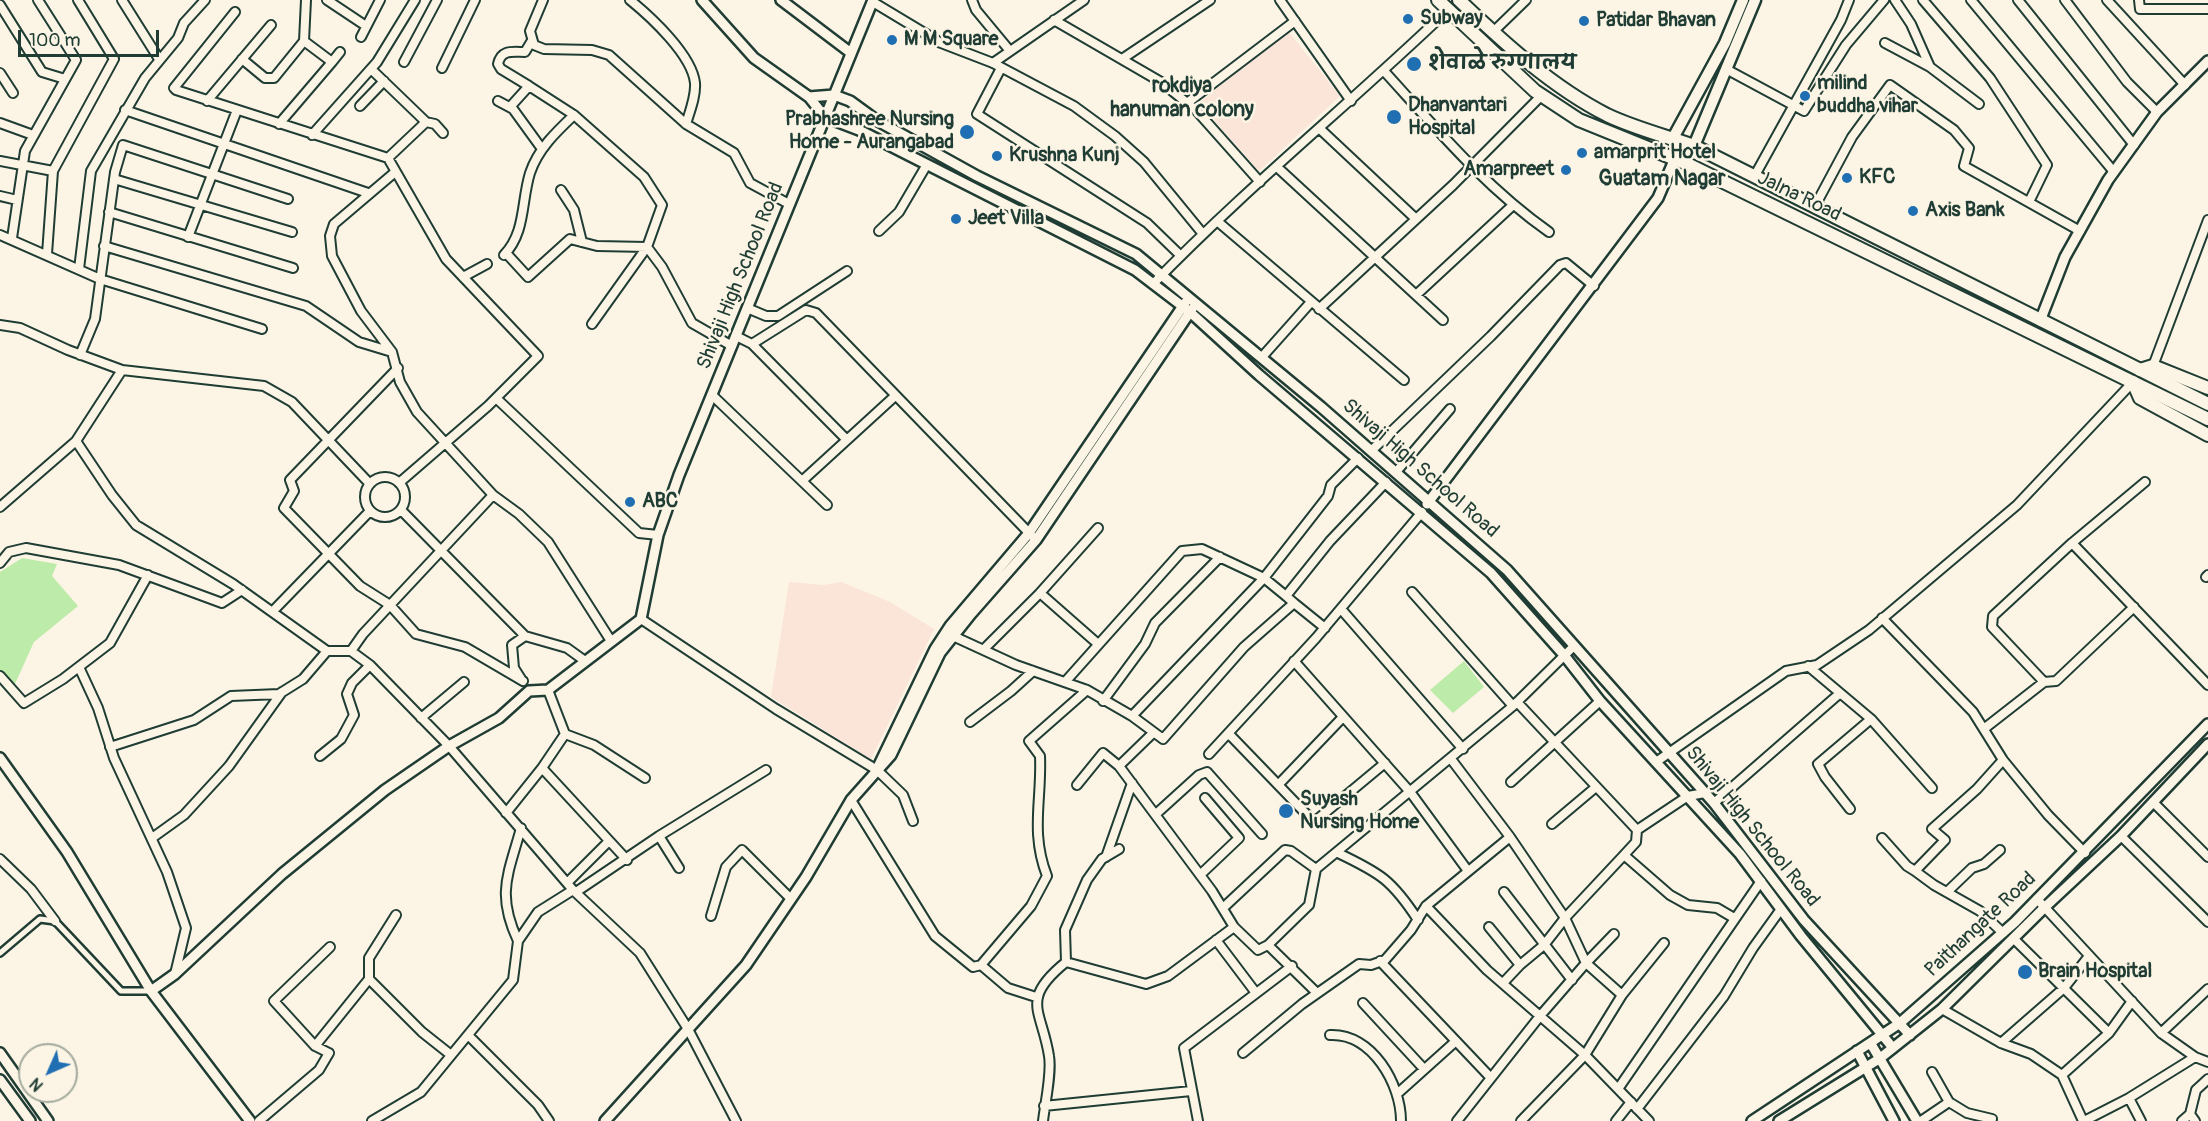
<!DOCTYPE html>
<meta charset="utf-8">
<style>
body{margin:0}
#map{position:relative;width:2208px;height:1121px;overflow:hidden;background:#fcf5e5;font-family:Pangolin,sans-serif}
canvas{display:block}
.north{position:absolute;left:18px;top:1043px;width:60px;height:60px;box-sizing:border-box;background:#fcf5e5;border:2px solid #a4ab9e;border-radius:50%;rotate:225deg;font-size:16px;font-weight:700;line-height:24px;text-align:center;color:#1f3d34}
.north::after{content:'';display:block;margin:auto;width:21px;height:27px;background:#1f6fb2;clip-path:polygon(50% 0,100% 100%,50% 72%,0 100%)}
.scale{position:absolute;left:18px;top:30px;width:141px;height:27px;box-sizing:border-box;border:3px solid #1f3d34;border-top:0;padding-left:8px;font-size:18px;line-height:21px;white-space:nowrap;color:#1f3d34;-webkit-text-stroke:4px #fcf5e5;paint-order:stroke}
</style>
<div id="map">
<canvas width="2208" height="1121"></canvas>
<div class="north">N</div>
<div class="scale">100 m</div>
</div>
<script>
const ctx = document.querySelector('canvas').getContext('2d');
ctx.lineJoin = 'round';
function paint(path, color) {
  ctx.fillStyle = color;
  ctx.fill(path, 'evenodd');
}
function strokePath(path, color, width, dash) {
  ctx.strokeStyle = color;
  ctx.lineWidth = width;
  ctx.lineCap = dash ? 'butt' : 'round';
  ctx.setLineDash(dash || []);
  ctx.stroke(path);
}
function drawText(font, color, halo, rows, align = 'center') {
  ctx.font = font + ' Pangolin,"Playpen Sans Deva",sans-serif';
  ctx.lineWidth = 5;
  ctx.setLineDash([]);
  ctx.textBaseline = 'middle';
  ctx.strokeStyle = halo;
  ctx.fillStyle = color;
  for (const [text, x, y, turn = 0] of rows) {
    ctx.save();
    ctx.translate(x, y);
    ctx.rotate((+turn || 0) * Math.PI / 180);
    ctx.textAlign = isNaN(turn) ? turn : align;
    if (halo) ctx.strokeText(text, 0, 0);
    ctx.fillText(text, 0, 0);
    ctx.restore();
  }
}
paint(new Path2D(`
 M1288,31L1340,96L1259,171L1199,103Z
 M789,582L824,585L841,582L890,602L934,629L871,759L771,697Z`), '#fbe4d8');
paint(new Path2D(`
 M22,558L57,564L52,576L78,606L34,642L14,686L0,674V572Z
 M1464,661L1484,687L1453,713L1430,690Z`), '#bdeba9');
const pedestrian = new Path2D(`
 M0,953L40,919L55,921L121,991H150`);
const minor = new Path2D(`
 M122,0L159,59
 M327,0L366,26
 M543,0L530,31L534,45L544,49L592,50L609,55L686,124L734,153L750,183L789,204
 M630,0C651,17 692,55 695,83C696,96 690,111 686,124
 M972,0L976,10L1010,51
 M1280,0L1351,101
 M1895,0L1911,24L1930,67
 M1923,0L1990,78L2047,165L2029,202
 M1971,0L2114,172
 M2018,0L2134,145
 M2065,0L2127,82L2157,112
 M2107,0L2185,85
 M2139,0L2140,9H2208
 M873,2L941,43L993,63L1074,106L1115,136L1144,162L1203,234
 M0,5L42,72L65,79
 M235,12L174,88L176,90L388,158L446,259L538,356L488,406L399,483
 M1054,20L1161,82L1196,110L1260,182
 M1493,32L1526,0
 M361,37L380,0
 M1885,43L1930,67L1979,104
 M242,59L265,78H274L304,41L306,0
 M1122,59L1210,0
 M332,62L340,52
 M404,62L437,0
 M993,63L1084,0
 M442,68L475,0
 M1001,68L977,114L1147,223L1180,255
 M371,69L426,122L388,158
 M1726,69L1804,111L1846,45L1884,0
 M1384,71C1436,128 1485,187 1549,232
 M0,73L13,93
 M529,86L501,69L498,64C501,49 513,52 525,52L531,42
 M207,101L271,25
 M498,101L513,109L542,149
 M1187,103L1295,21
 M360,106L384,81
 M510,107L529,86L574,115L644,177L662,205L647,247L592,324
 M125,110L368,193
 M426,122L435,124L443,133
 M0,123L33,135
 M279,124L332,62L304,41
 M1320,129L1416,219
 M312,135L377,62L415,0
 M0,161L53,171
 M1277,167L1443,320
 M394,173L334,224L330,236L332,256L361,311L392,352L400,382L417,412L493,495L519,514L548,542L611,641
 M1754,177L1841,20L1849,0
 M114,179L292,232
 M561,190L574,210L582,242
 M0,196L17,200
 M1815,206L1852,137L1890,85L1954,130L1969,148L1964,166L2080,231
 M109,212L293,268
 M1217,221L1404,380
 M879,231L899,212L926,166
 M0,235L100,279L262,329
 M188,237L237,110
 M12,238L25,151L76,60L38,0
 M104,246L306,306L359,342L392,352
 M506,253L528,277L570,239L597,246L647,247L662,267L692,323L732,346
 M47,254L53,171L114,59L78,0
 M504,255C526,232 521,202 530,173C538,149 556,132 574,115
 M79,269L91,171L145,78L178,38L184,23L205,0
 M463,277L487,264
 M1153,284C1246,188 1351,103 1448,10
 M1416,295L1512,206
 M747,308L766,316H778L847,271
 M1319,309L1453,185L1542,95
 M0,325L20,328L68,350L122,370L264,386L292,402L370,484
 M736,336L752,344L806,310L816,313L1033,537
 M752,344L847,440
 M80,355L95,319L115,172L123,145L288,199
 M1262,357L1311,302
 M2153,366L2208,220
 M398,368L290,480L294,491L284,508L360,586L390,605L416,634L465,647L523,681
 M712,395L827,505
 M496,398L639,533L658,535
 M76,441L112,495L136,525L233,584L327,651H351L370,665L449,746L573,890L640,953L688,1029L736,1121
 M1371,451L1491,336L1560,265L1566,263L1594,286
 M1396,472L1450,409
 M365 497a20 20 0 1 1 40 0a20 20 0 1 1-40 0Z
 M802,481L895,396
 M2145,482L2072,543L2208,685
 M0,507L76,441L122,370
 M401,510L525,636
 M0,563L9,552L26,548L119,565L222,603L242,590
 M2206,577L2208,575
 M1412,592L1513,706
 M1040,593L1098,644
 M1294,603L1325,628
 M1341,609L1463,749
 M273,611L370,511
 M1882,618L1973,712L2003,760L2048,815L2085,853
 M641,619L776,709L877,770L903,795L913,821
 M953,636L1016,665L1087,690L1132,716L1163,739L1244,647L1294,603L1286,596L1330,541L1386,482
 M983,650L1040,593L1098,528
 M351,651L363,634L493,495
 M1294,661L1411,793L1468,871
 M1808,666L1871,719L1932,788
 M79,667L98,708L114,758L167,872L186,928L175,974
 M0,676L24,703L63,679L110,643L148,575
 M521,679L514,668L512,645L525,636L567,648L585,661
 M1065,682L1182,551L1202,549L1264,578L1286,596
 M2044,682L1992,627L1993,616L2072,543
 M548,690L565,734L542,768L627,860
 M1103,701L1145,644L1155,623L1220,557
 M1517,702L1637,830
 M1132,716L1264,578L1328,496L1331,485L1358,458
 M421,718L464,682
 M970,722L1011,691L1033,671
 M1985,728L2044,682L2056,681L2134,607
 M1153,733L1119,766L1212,891L1234,927
 M565,734L594,745L645,778
 M1229,734L1314,822L1385,763
 M110,747L194,720L231,696L279,694L303,679L327,651
 M1209,754L1316,638L1422,512
 M320,756L341,739L354,715L347,694L352,683L370,665
 M1451,759L1510,837L1565,918L1586,963L1540,1016L1457,1121
 M1656,762L1786,671L1817,665L1869,630L2017,505L2133,382
 M1511,782L1600,701
 M1279,784L1343,717
 M1077,785L1103,753L1119,766
 M851,800L935,936L973,967L981,965L1031,906L1047,876C1030,832 1042,800 1040,756L1029,741L1087,690
 M2153,802L2208,857
 M1714,803L1839,694
 M1850,809L1825,777L1818,764L1871,719
 M506,813L542,768
 M1156,814L1199,775L1207,772L1262,834
 M1552,824L1596,787
 M659,836L679,868
 M2121,836L2208,922
 M152,838L184,815L229,766L282,692
 M1882,838L1907,866L1915,871
 M1338,853C1380,873 1392,880 1418,920
 M1624,855L1670,895L1688,905L1717,908L1734,918
 M1106,857L1132,783
 M0,859L31,889L55,921
 M1200,875L1239,838L1205,798
 M567,883L609,841
 M576,892L659,836L766,770
 M1504,892L1572,980
 M1947,892L1972,868L1984,864L2000,850
 M2037,899L2161,1033L2195,1057L2208,1062
 M1426,906L1487,970L1585,1055L1649,1121
 M1223,908L1285,850L1291,851L1316,869
 M396,915L369,958V979L422,1032L451,1055
 M711,916L726,867L742,850L791,899
 M1489,927L1520,965L1503,983
 M2003,933L1980,911L1934,885L1915,871L1945,840L1932,829L1977,789L2003,760
 M1614,934L1586,963L1622,995
 M2014,939L2109,1033
 M1216,940L1256,993
 M518,941C496,894 508,875 521,828
 M1268,945L1317,993
 M1380,961L1491,1078
 M1066,962L1065,930L1087,880L1102,859L1119,849
 M981,965L1008,988L1036,997
 M1520,965L1544,945L1565,918L1624,855L1636,842L1637,830L1688,796L1705,793
 M1363,1003L1424,1069
 M1942,1009L2001,1043L2031,1054L2062,1075L2083,1121
 M2161,1033L2208,989
 M468,1035L538,1105L549,1121
 M1330,1035C1372,1033 1401,1084 1401,1121
 M2001,1043L2064,988L2089,956
 M315,1046L369,979
 M1243,1053L1302,1004L1359,964L1371,965L1385,960L1411,930L1426,906L1510,837
 M1932,1072L1949,1102
 M2062,1075L2109,1033L2132,1001
 M1618,1089L1761,881
 M1397,1094L1456,1041
 M1044,1106L1191,1091
 M1637,1109L1724,996L1753,948L1781,909
 M2190,1114L2196,1090L2208,1079
 M259,1121L319,1070L329,1053L315,1046L274,1001L330,947
 M372,1121L421,1092L513,980L518,941L538,912L573,890
 M1043,1121C1045,1103 1052,1073 1049,1056C1042,1010 1019,1000 1066,962L1146,984L1168,976L1234,927L1258,950L1268,945L1309,905L1316,869L1513,706L1574,646
 M1198,1121L1184,1048L1292,966
 M1521,1121L1585,1055L1622,995L1664,943
 M1616,1121L1631,1102
 M1921,1121L1949,1102L1967,1113L1992,1119
 M2084,1121L2129,1098
 M2141,1121L2129,1098L2195,1057
 M2182,1121L2190,1114L2195,1121`);
const tertiary = new Path2D(`
 M702,0L754,58L809,97L825,117L859,130L1135,270L1190,312L1259,375L1491,573L1564,655L1600,701L1740,854L1801,936L1893,1048
 M781,0L851,53
 M809,97L834,95L850,101L876,120L977,176L1136,254L1321,407L1507,570L1714,803L1804,920L1910,1035
 M2040,321L2065,257L2108,180L2157,112L2208,61
 M1427,504L1658,198L1675,158
 M0,758L67,852L151,991L250,1121
 M879,765L935,649L950,626L1029,533L1185,303
 M151,991L175,974L282,874L385,790L449,746L499,718L529,691L548,690L641,619L658,535L679,475L873,0
 M1871,1044L1917,1121
 M1857,1051L1894,1121
 M0,1053L48,1121
 M0,1080L30,1121
 M605,1121L746,965L806,877L851,800L891,755L940,653L971,614L1036,540L1192,309
 M1752,1121L1900,1023L2015,922L2208,724
 M1779,1121L1879,1059L1942,1009L2044,908L2121,836L2208,744`);
const secondary = new Path2D(`
 M1673,138L1725,43L1743,0
 M1694,146L1755,0`);
const primary = new Path2D(`
 M2140,370L2153,366L2208,388
 M2133,382L2140,398L2208,435`);
const trunk = new Path2D(`
 M1438,0L1535,91L1579,120L1685,163L2208,419
 M1459,0C1503,42 1552,87 1607,115C1634,128 1666,136 1694,146L2208,404`);
strokePath(pedestrian, '#1f3d34', 10);
strokePath(minor, '#1f3d34', 12);
strokePath(tertiary, '#1f3d34', 14);
strokePath(secondary, '#1f3d34', 15);
strokePath(primary, '#1f3d34', 16);
strokePath(trunk, '#1f3d34', 16);
strokePath(pedestrian, '#fcf5e5', 5);
strokePath(minor, '#fcf5e5', 8);
strokePath(tertiary, '#fcf5e5', 9);
strokePath(secondary, '#fcf5e5', 10);
strokePath(primary, '#fcf5e5', 12);
strokePath(trunk, '#fcf5e5', 12);
for (const [x, y, r, color] of [
 [1408,19,6,"#1f6fb2"],
 [1584,21,6,"#1f6fb2"],
 [892,40,6,"#1f6fb2"],
 [1414,64,8,"#1f6fb2"],
 [1805,96,6,"#1f6fb2"],
 [1394,117,8,"#1f6fb2"],
 [967,132,8,"#1f6fb2"],
 [1582,153,6,"#1f6fb2"],
 [997,156,6,"#1f6fb2"],
 [1566,170,6,"#1f6fb2"],
 [1847,178,6,"#1f6fb2"],
 [1913,211,6,"#1f6fb2"],
 [956,219,6,"#1f6fb2"],
 [630,502,6,"#1f6fb2"],
 [1286,811,8,"#1f6fb2"],
 [2025,972,8,"#1f6fb2"]
]) {
  const dot = new Path2D();
  dot.arc(x, y, r, 0, 2 * Math.PI);
  ctx.fillStyle = color;
  ctx.fill(dot);
  strokePath(dot, '#fcf5e5', 2);
}
drawText('bold 20px', '#1f3d34', '#fcf5e5', [
 ["Subway",1420,19],
 ["Patidar Bhavan",1596,21],
 ["M M Square",904,40],
 ["शेवाळे रुग्णालय",1428,64],
 ["milind",1817,84],
 ["buddha vihar",1817,107],
 ["Dhanvantari",1408,106],
 ["Hospital",1408,129],
 ["Prabhashree Nursing",954,120,"right"],
 ["Home - Aurangabad",954,143,"right"],
 ["amarprit Hotel",1594,153],
 ["Krushna Kunj",1009,156],
 ["Amarpreet",1554,170,"right"],
 ["KFC",1859,178],
 ["Axis Bank",1925,211],
 ["Jeet Villa",968,219],
 ["ABC",642,502],
 ["Suyash",1300,800],
 ["Nursing Home",1300,823],
 ["Brain Hospital",2038,972]
], 'left');
drawText('20px', '#1f3d34', '#fcf5e5', [
 ["Jalna Road",1799,197,26],
 ["Shivaji High School Road",741,276,-68],
 ["Shivaji High School Road",1420,469,41],
 ["Shivaji High School Road",1752,827,51],
 ["Paithangate Road",1981,925,-43]
]);
drawText('bold 21px', '#1f3d34', '#fcf5e5', [
 ["rokdiya",1182,87],
 ["hanuman colony",1182,111],
 ["Guatam Nagar",1662,180]
]);
</script>
